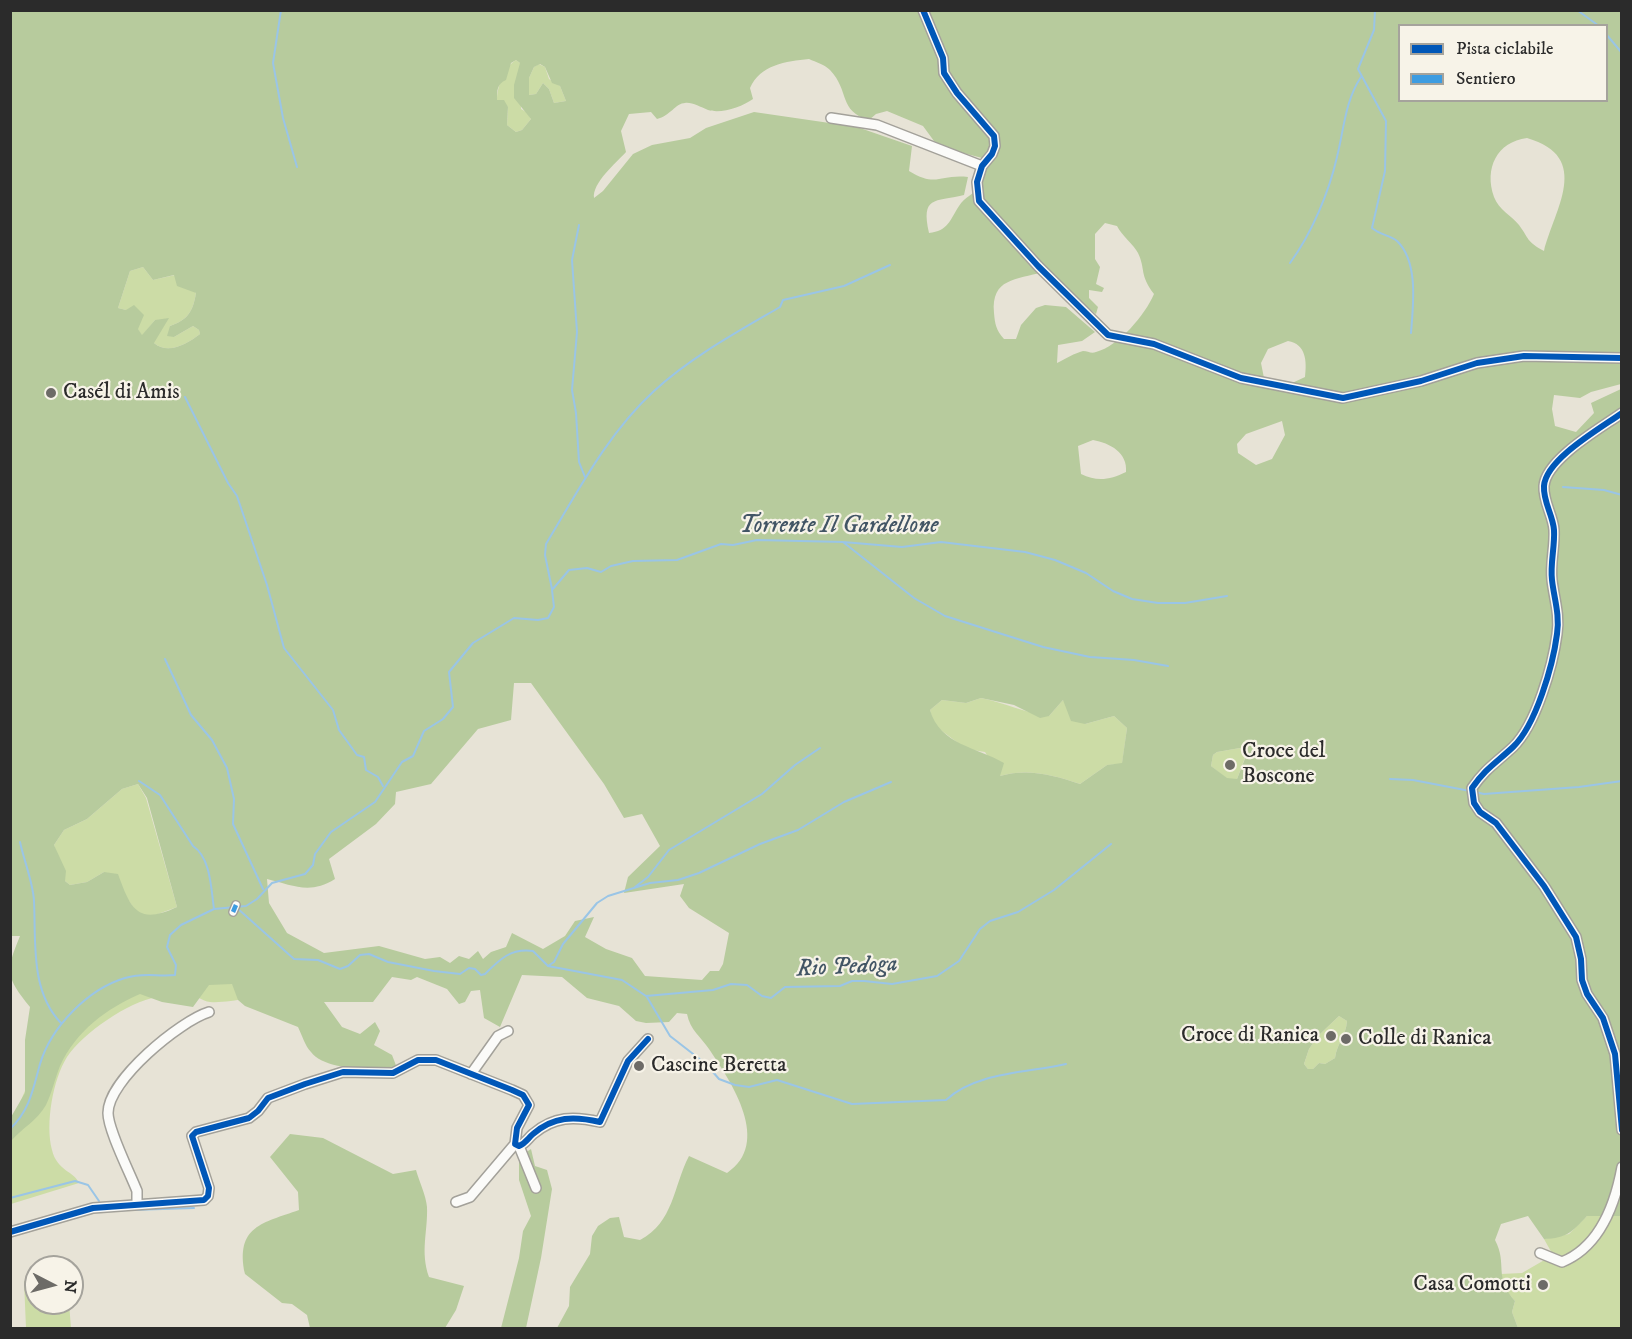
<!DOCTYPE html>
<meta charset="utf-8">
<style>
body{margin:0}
#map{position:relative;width:1632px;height:1339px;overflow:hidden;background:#e7e3d6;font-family:"IM FELL DW Pica",serif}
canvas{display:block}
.frame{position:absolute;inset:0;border:12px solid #2b2b2b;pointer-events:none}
.legend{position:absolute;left:1398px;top:24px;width:210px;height:78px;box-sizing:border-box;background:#f7f3e8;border:2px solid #a5a39c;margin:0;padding:8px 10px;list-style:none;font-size:18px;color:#2b2b2b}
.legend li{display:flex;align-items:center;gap:12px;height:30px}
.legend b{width:30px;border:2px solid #a5a39c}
.north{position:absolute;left:24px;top:1255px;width:60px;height:60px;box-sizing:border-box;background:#f7f3e8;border:2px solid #a5a39c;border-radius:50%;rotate:96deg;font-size:16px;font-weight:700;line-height:24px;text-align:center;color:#2b2b2b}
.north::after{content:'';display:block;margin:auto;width:21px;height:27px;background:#6d6b67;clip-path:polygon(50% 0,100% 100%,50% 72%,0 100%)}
</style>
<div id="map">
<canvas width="1632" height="1339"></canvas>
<div class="frame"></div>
<ul class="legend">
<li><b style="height:8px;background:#0057b8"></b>Pista ciclabile</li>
<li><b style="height:8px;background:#3d9ce1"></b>Sentiero</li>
</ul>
<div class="north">N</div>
</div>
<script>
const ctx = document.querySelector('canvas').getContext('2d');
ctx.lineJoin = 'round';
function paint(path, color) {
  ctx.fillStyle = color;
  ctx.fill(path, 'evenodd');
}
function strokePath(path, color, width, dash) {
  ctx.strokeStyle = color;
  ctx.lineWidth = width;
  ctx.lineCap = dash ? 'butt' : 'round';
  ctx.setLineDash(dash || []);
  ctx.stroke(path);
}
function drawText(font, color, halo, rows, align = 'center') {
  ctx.font = font + ' "IM FELL DW Pica",serif';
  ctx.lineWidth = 4.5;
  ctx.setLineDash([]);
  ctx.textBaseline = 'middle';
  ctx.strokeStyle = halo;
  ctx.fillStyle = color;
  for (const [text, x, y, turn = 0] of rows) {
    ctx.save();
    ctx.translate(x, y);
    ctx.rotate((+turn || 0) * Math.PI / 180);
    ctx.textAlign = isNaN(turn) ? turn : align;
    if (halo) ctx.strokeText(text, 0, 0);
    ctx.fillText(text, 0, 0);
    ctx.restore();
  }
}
paint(new Path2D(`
 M516,60L520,63L521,109L528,113L531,119L522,130L516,132L507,125L508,107L497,100C497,87 504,67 516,60Z
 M539,64L545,67L549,79L560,86L566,101L554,103L549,89L543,83L536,94L529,95V78L534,67Z
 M143,267L153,280L175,275L196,293C193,311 188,320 170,326L174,337L193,326L199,330L200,334C187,344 168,355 154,343L155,320L142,336L126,310L118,308L130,271Z
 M981,698C1005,703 1025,713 1049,716L1063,700L1085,724L1114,716L1127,728L1122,764L1107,765L1080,784C1053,775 1028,768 1000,776L985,752L966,749L934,725L930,710L942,700L966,703Z
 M1240,748L1246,755L1237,779H1227L1211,766L1213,755L1217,752Z
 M138,784L146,798L177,907L150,917L137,913L125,895L104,872L87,882L70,885L65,881L54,845L64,830L87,819L122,789Z
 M202,950L246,999C235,1000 221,1003 210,1002C202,1001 196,995 188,994C179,993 166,995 157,997C128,1002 83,1033 67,1057C53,1079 45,1124 52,1150C57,1171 74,1171 79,1183L11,1204L10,1125L50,1034Z
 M1339,1016L1347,1021C1346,1036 1337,1043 1335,1058L1325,1064L1319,1063L1313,1069H1308L1304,1064L1309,1049L1318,1036Z
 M1587,1216H1621V1328H1518L1512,1312L1515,1301L1503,1287L1501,1274L1522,1273L1553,1255L1544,1239L1569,1234Z
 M24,1281L36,1284V1303H69L71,1328H26Z`), '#ccdca6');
paint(new Path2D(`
 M11,11H1621V384L1591,392L1580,398L1554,395L1552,409L1555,426L1576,432L1594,413L1591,403L1621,389V1216H1587C1572,1232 1567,1238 1544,1239L1528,1216L1501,1224L1495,1240C1508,1265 1493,1276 1515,1301L1512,1312L1518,1328H557L569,1306L570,1287L590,1254L592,1236L598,1226L610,1218L619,1217L624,1237L640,1240C674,1222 673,1187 689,1156L727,1173C772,1143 732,1083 709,1049C701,1037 690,1030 687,1014L677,1013L669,1022L646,1023L636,1021L619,1006L587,998L562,977L522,975L500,1027L484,1018L480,990L471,991L465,1002L459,1004L447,989L417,977L411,980L392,977L373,1002H324L342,1027L360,1034L375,1022L380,1031L374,1045L392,1055L397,1068C376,1070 325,1071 311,1052C305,1046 302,1035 298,1027L245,1006L238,1000L232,984L209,985L193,1007L162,1002L140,994C107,1008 75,1032 60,1066C55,1078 52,1093 46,1105C37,1121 22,1128 11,1141V1117L25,1093V1040L30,1007C6,977 5,972 20,936H11ZM1400,26H1606V100H1400ZM809,59C816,62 825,65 830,70C850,91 838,111 869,120L876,114L887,111L923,126L934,141L948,149L982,158V187C975,192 964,198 959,206C950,220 948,231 929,233C921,196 934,202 964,195L968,177C939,174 937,188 909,171L912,146L857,127L754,112L706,128L690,138L652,145L633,154L603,191L594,198C592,183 616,163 626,152L621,131L629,114L651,112L657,119C670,116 676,103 685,103C692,102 700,107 708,110C721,114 742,107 753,99L750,88C760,65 786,61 809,59ZM516,60L520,63L514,85V98L531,119L522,130L516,132L507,125L508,107L504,100H497C497,90 497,84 506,80L511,63ZM540,64L545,67L552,83L560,86L566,101L554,103L549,89L543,83L536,94L529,95V78L534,67ZM1527,138C1593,157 1554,210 1544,251C1526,241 1530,240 1519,225C1511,215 1499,210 1494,197C1484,168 1497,142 1527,138ZM1105,223L1117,226C1122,236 1134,245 1138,253C1146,270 1139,274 1154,294C1145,315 1119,346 1096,352C1091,354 1088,351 1083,351C1075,353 1065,359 1057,363L1058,345L1082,341L1095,332L1066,307L1045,305L1036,308L1021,325L1016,339H1004C996,330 995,324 994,313C991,278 1016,280 1043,272L1096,314L1098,307L1089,298V290L1102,292L1104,288L1096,284L1100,267L1095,259V234ZM143,267L153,280L174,275L177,286L196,293C193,311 188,320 170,326L167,336L174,337L193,326L199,330L200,334C187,344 168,355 154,343L169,318L155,320L142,335L138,329L144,315L134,305L126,310L118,308L130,271ZM1288,341C1306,344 1307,361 1305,377L1290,384L1264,378L1261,363L1268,349ZM1282,421L1285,435L1272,459L1256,465L1238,453L1237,444L1246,434ZM1093,440C1110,443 1128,453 1126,472C1110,480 1097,482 1081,474L1078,446ZM514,683H531L604,784L624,818L642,814L660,846L628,877L624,893L684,884L680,896L689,908L729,933L723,964L719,971H710L702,980L645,976L632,958L606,949L585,937L594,917L575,921L565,936L543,949L512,933L506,947L491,952L483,959L478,951L469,959L459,956L450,963L440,957L425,959L379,946L324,953L287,933L269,903L267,879C292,885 310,895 335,879L329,859L376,824L395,804L396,792L431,784L478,729L511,720ZM981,698L1014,705L1040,718L1049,716L1063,700L1071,721L1085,724L1114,716L1127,728L1122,763L1107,765L1080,784C1053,775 1028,768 1000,776L1004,763C977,747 940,745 930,710L942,700L966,703ZM1240,748L1246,756L1237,779L1227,778L1211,766L1213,755L1217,752ZM138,784L147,798L177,907C138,925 131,910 118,874L104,872L87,882L70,885L65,881L66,871L54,845L64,830L87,819L122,789ZM1339,1016L1347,1021C1346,1036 1337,1043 1335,1058L1325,1064L1319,1063L1313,1069H1308L1304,1064L1309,1049L1318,1036Z
 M290,1134L323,1138L393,1174L416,1170C419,1181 426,1195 427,1207C428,1232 420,1251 429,1277L464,1286L456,1310L445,1328H310L307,1315L292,1304L282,1303L245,1274C235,1226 263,1223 299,1210L298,1192L270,1157Z
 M531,1149L535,1166L547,1170L552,1189L541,1258L526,1328H501L519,1258L523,1231L531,1216L519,1180V1157Z`), '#b7cb9d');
strokePath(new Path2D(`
 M281,10L273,63L283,118L297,167
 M1375,10L1374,30L1358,69L1386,121L1385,171L1372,228C1380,235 1390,235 1397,241C1419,262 1413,306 1411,333
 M1577,10L1599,26
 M1606,34L1622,53
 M579,225L572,260L577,332L572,390L576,413L579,462L585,477
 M1290,263C1312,233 1329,192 1337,157C1344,129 1345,101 1361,77
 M185,397L228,483L237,496L267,585L284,648L333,710L339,730L357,755L364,757L366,770L378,777L383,786
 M1563,487L1604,490L1622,495
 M843,542L914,598L945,616L1043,647L1090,657L1134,660L1168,666
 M552,589L545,555L546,544C578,491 608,433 654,391C691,357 737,332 780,307L783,300L844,286L890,265
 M165,659L191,715L212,740L227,768L234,799L233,824L263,889
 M1390,779L1413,780L1470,791
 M139,781L160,795L193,846C211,858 211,889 214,909
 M1475,792L1484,794L1579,787L1622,781
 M20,842C24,861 33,882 34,901C36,941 30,991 61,1023
 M635,887L648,877L669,850L762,794L795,765L820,748
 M237,908L294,959L318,960L340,969L348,966L360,955L369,954L388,962L434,971L460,974L469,968L475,969L481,975L485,974C500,959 511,948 533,951L548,966L622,980L646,996L713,990L731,984L747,985L762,996L771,998L785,987L840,986L852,981H864L892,984L937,976L959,961L980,929L990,921L1018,912L1054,890L1111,844
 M548,966L554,962L563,944L597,903L608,896L650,883L678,880L699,873L760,844L798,830L844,802L891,782
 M647,997L670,1036L706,1064L719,1079L735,1085L749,1087L777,1080L852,1104L946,1100C976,1072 1027,1073 1066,1064
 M10,1129C30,1110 33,1089 40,1064C51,1027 88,989 125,978C145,972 157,977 175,975L176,965L167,947L170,935L181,925L214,909L246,906L257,899L272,883L305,874L313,865L315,854L331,832L375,802L402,762L413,756L424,731L443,719L453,707L449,672L473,643L514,618L538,620L548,618L554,607L552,590L569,570L587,568L601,572L611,566L633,561L677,560L721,544L733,545L757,540L843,542L902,547L941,542L1025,552L1055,560L1086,573L1113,591L1132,599L1158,603H1185L1227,596
 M10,1198L75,1181L88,1185L99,1201
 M131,1210L194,1208
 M107,1211L126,1210`), '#9ac5e6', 2);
const pedestrian = new Path2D(`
 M233,912L236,905`);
const minor = new Path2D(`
 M923,10L943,58L944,73L957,93L994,136L995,146L992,154L982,166L977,182L979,201L1038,266L1108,335L1154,344L1241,378L1343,398L1421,381L1477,363L1524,356L1622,358
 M831,118L877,125L982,166
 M1622,413C1601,428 1546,459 1544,486C1543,502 1553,515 1554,530C1555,547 1550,563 1552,580C1554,598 1560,615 1557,634C1553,665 1536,725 1513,747C1496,763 1486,768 1472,788L1474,803L1480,812L1496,823L1544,886L1576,937L1581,959L1582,980L1587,994L1603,1018L1615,1054L1622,1130
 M471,1074L498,1036L508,1031
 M519,1146L536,1188
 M456,1202L470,1197L515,1144
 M137,1204V1191C130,1173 108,1130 108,1113C108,1080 180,1021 209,1012
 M10,1232L93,1208L204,1200L208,1196L209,1188L192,1136L196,1132L249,1118L258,1111L268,1098L305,1084L343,1072L393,1073L418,1060H436L512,1090L523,1095L529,1105L517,1128L515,1144L519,1146C526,1143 528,1138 533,1134C554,1116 574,1116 600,1122L628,1061L648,1039
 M1540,1253L1562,1262C1599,1247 1615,1205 1622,1167`);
strokePath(pedestrian, '#a3a19a', 10);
strokePath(minor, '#a3a19a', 12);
strokePath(pedestrian, '#fbfbf9', 7);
strokePath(minor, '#fbfbf9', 9);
strokePath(new Path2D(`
 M233,912L236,905`), '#3d9ce1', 4.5, [9, 4.5]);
strokePath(new Path2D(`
 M923,10L943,58L944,73L957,93L994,136L995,146L992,154L982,166L977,182L979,201L1038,266L1108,335L1154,344L1241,378L1343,398L1421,381L1477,363L1524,356L1622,358
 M1622,413C1601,428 1546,459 1544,486C1543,502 1553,515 1554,530C1555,547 1550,563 1552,580C1554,598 1560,615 1557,634C1553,665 1536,725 1513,747C1496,763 1486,768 1472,788L1474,803L1480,812L1496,823L1544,886L1576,937L1581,959L1582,980L1587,994L1603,1018L1615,1054L1622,1130
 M10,1232L93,1208L204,1200L208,1196L209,1188L192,1136L196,1132L249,1118L258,1111L268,1098L305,1084L343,1072L393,1073L418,1060H436L512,1090L523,1095L529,1105L517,1128L515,1144L519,1146C526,1143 528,1138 533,1134C554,1116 574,1116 600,1122L628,1061L648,1039`), '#0057b8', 6);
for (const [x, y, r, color] of [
 [51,393,6,"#6d6b67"],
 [1230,765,6,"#6d6b67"],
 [1331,1036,6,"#6d6b67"],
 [1346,1039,6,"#6d6b67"],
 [639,1066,6,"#6d6b67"],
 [1543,1285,6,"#6d6b67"]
]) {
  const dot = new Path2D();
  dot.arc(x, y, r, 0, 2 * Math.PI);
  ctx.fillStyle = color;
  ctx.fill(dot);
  strokePath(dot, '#f7f3e8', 2);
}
drawText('22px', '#2b2b2b', '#f7f3e8', [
 ["Casél di Amis",63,393],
 ["Croce del",1242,752],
 ["Boscone",1242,777],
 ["Croce di Ranica",1319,1036,"right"],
 ["Colle di Ranica",1358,1039],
 ["Cascine Beretta",651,1066],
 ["Casa Comotti",1531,1285,"right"]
], 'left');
drawText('italic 24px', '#425565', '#f7f3e8', [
 ["Torrente Il Gardellone",839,527],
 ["Rio Pedoga",847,968,-3]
]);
</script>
